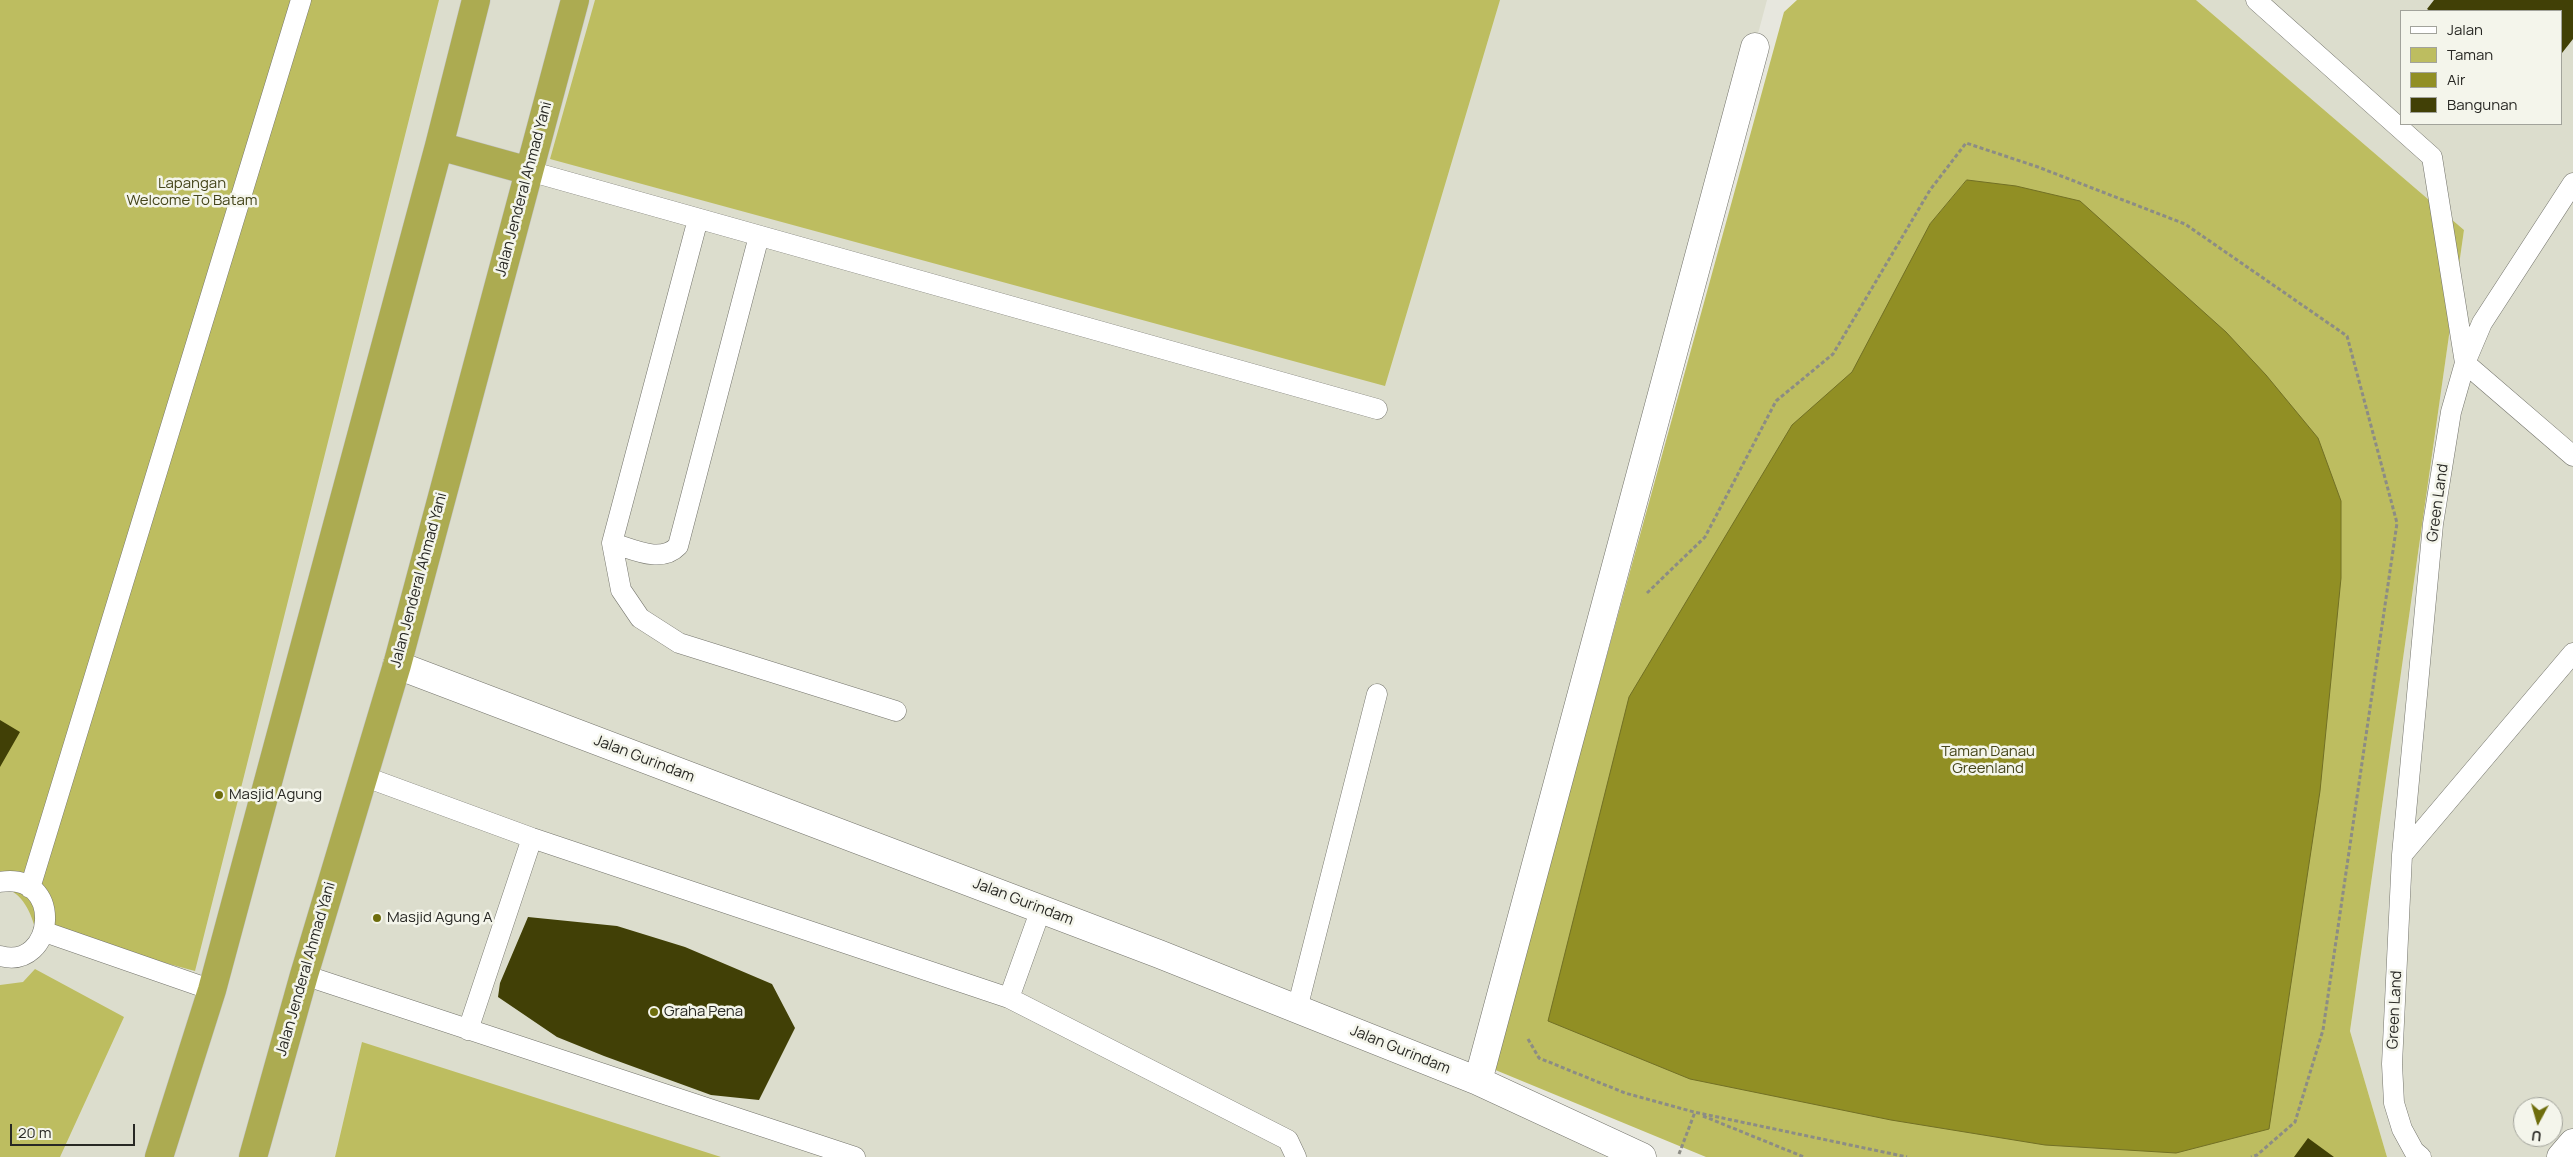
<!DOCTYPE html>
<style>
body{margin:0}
#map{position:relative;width:2573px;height:1157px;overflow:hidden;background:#e7e7de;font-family:Manrope,sans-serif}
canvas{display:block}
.legend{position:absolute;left:2400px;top:10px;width:162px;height:115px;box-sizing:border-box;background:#f4f5eb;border:1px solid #a2a39b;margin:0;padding:6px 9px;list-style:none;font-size:15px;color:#282824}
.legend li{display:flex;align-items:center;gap:10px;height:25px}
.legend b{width:25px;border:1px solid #a2a39b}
.north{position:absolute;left:2513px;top:1097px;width:50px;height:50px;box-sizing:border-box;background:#f4f5eb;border:1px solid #a2a39b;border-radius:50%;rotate:186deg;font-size:14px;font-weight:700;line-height:20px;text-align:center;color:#282824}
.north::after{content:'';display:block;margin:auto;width:18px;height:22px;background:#6e6d0c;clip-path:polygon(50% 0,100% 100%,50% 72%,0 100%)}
.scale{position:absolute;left:10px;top:1124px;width:125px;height:22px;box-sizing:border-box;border:2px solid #282824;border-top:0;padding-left:6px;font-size:15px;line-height:18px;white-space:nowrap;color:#282824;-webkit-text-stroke:4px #f4f5eb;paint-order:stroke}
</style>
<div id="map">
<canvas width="2573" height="1157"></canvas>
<ul class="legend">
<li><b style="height:6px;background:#fff"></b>Jalan</li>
<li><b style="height:14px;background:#bdbd60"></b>Taman</li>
<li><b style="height:14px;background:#918f24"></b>Air</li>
<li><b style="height:14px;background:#414006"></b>Bangunan</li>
</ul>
<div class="north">U</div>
<div class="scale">20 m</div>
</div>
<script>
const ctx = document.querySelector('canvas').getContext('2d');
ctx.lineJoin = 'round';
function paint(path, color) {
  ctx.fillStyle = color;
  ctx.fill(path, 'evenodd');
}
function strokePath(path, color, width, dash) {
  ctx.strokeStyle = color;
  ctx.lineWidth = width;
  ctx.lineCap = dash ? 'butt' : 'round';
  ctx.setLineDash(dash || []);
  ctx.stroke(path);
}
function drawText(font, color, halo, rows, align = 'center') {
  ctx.font = font + ' Manrope,sans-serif';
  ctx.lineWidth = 5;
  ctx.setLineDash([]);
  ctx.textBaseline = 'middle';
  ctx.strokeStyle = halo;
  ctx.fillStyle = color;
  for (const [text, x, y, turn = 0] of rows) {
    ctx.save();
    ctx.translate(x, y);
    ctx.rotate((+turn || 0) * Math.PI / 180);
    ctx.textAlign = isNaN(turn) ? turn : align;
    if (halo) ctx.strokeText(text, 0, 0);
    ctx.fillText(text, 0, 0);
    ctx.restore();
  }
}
paint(new Path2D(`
 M0,0H1767L1478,1081L1642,1157H0Z
 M2196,0H2573V1157H2387L2350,1031L2464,230ZM2402,11H2562V124H2402ZM2523,1107H2553V1137H2523Z`), '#dcddcd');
paint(new Path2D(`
 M0,0H439L195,971L35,928C30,909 20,890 0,887Z
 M595,0H1500L1385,386L550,159Z
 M1797,0H2196L2464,230L2350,1031L2387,1157H1706L1493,1069L1784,12Z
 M35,969L124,1017L60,1157H0V985L23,982Z
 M362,1042L721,1157H335Z`), '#bdbd60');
const water = new Path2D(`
 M1967,180L2016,186L2080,201L2226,332L2266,375L2318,438L2341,501V578L2320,791L2269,1129L2176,1153L2045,1145L1891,1120L1690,1079L1548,1021L1629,697L1792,425L1852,372L1930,224Z`);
paint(water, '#918f24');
strokePath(water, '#727024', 1);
paint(new Path2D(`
 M2434,0H2573V39L2562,53V11H2430L2427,9Z
 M0,720L20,732L0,767Z
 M528,917L617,926L685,947L772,984L795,1028L759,1100L711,1095L604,1056L557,1037L498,997L500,983Z
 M2308,1138L2334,1157H2294Z`), '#414006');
const lane = new Path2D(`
 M2256,0L2432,157L2465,363L2573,456
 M529,171L1377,409
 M698,219L612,543L621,590L640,618L679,643L896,711
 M612,543C633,549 661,564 678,546L759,236
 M363,776L532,838L1009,998L1288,1140L1296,1157
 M2402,855L2573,653
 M0,882C64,871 56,971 0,956
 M30,888L301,0
 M45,932L212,990
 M304,975L855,1157
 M1009,998L1041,909
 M1297,1009L1377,694
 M468,1030L532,838
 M2421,1157L2414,1151L2402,1129L2394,1103L2392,1064L2402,855L2433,524L2451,412L2465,363L2482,323L2573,183`);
const street = new Path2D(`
 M397,665L1159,954L1478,1081L1642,1157
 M1478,1081L1755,47
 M2561,1157L2573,1143`);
const highway = new Path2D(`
 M439,146L529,171
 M159,1157L212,990L439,146L476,0
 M253,1157L304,975L397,665L575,0`);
strokePath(lane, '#75756d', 21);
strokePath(street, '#75756d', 29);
strokePath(highway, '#c3c3c2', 29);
strokePath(new Path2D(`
 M1647,593L1705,537L1776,401L1833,354L1930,190L1966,143L2038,167L2185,224L2347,336L2397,523L2323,1030L2295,1122L2257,1155L2251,1157
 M1528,1039L1539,1058L1625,1093L1694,1112L1907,1157
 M1703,1116L1804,1157
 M1679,1154L1695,1112`), '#8c8c85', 3, [4, 2.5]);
strokePath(lane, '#fff', 20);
strokePath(street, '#fff', 28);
strokePath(highway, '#acab51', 28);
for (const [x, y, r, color] of [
 [219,795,5,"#6e6d0c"],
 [377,918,5,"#6e6d0c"],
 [654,1012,5,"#6e6d0c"]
]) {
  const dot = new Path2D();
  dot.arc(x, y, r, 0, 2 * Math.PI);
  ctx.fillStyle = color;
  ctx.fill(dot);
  strokePath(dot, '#f4f5eb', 2);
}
drawText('15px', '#46461c', '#f4f5eb', [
 ["Lapangan",192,184],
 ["Welcome To Batam",192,201],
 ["Taman Danau",1988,752],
 ["Greenland",1988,769]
]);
drawText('15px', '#282824', '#f4f5eb', [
 ["Jalan Jenderal Ahmad Yani",524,189,-75],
 ["Green Land",2438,503,-82],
 ["Jalan Jenderal Ahmad Yani",419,580,-75],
 ["Jalan Gurindam",644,759,21],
 ["Jalan Gurindam",1023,902,21],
 ["Jalan Jenderal Ahmad Yani",306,969,-74],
 ["Green Land",2395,1010,-87],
 ["Jalan Gurindam",1400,1050,22]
]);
drawText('15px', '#282824', '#f4f5eb', [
 ["Masjid Agung",229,795],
 ["Masjid Agung A",387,918],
 ["Graha Pena",664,1012]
], 'left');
</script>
